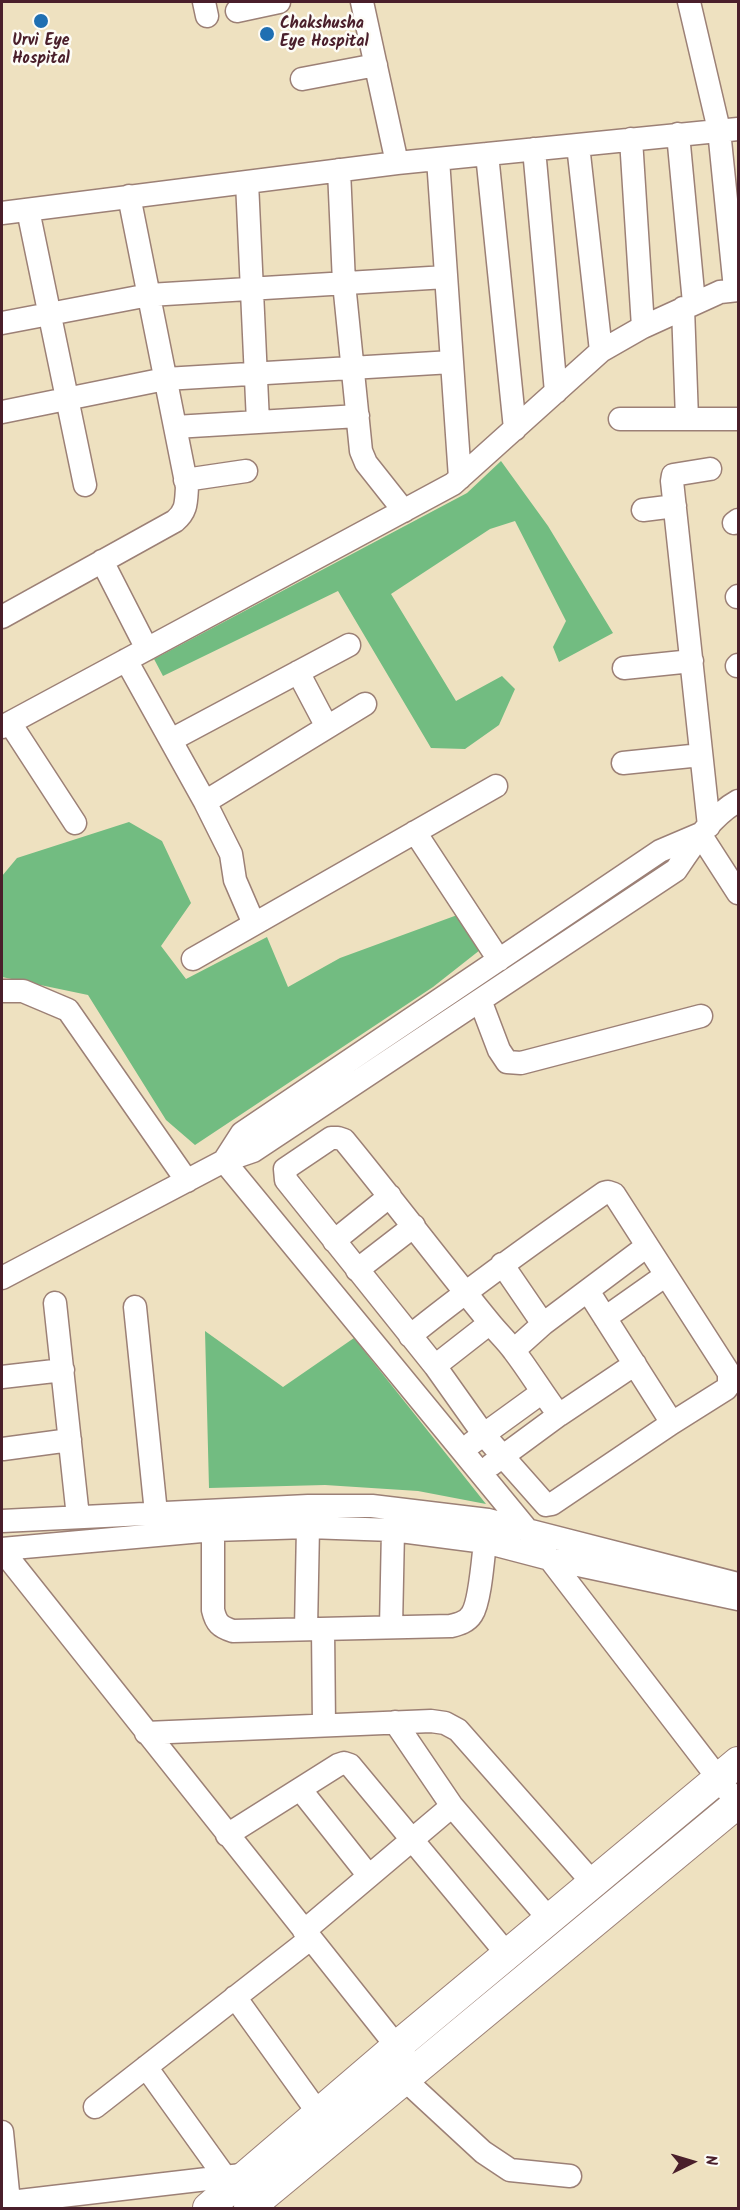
<!DOCTYPE html>
<style>
body{margin:0}
#map{position:relative;width:740px;height:2210px;overflow:hidden;background:#eee1c0;font-family:Kalam,sans-serif}
canvas{display:block}
.frame{position:absolute;inset:0;border:3px solid #4a1f2b;pointer-events:none}
.north{position:absolute;left:662px;top:2132px;width:60px;height:60px;-webkit-text-stroke:4px #fdfcf7;paint-order:stroke;rotate:85deg;font-size:16px;font-weight:700;line-height:24px;text-align:center;color:#4a1f2b}
.north::after{content:'';display:block;margin:auto;width:21px;height:27px;background:#4a1f2b;clip-path:polygon(50% 0,100% 100%,50% 72%,0 100%)}
</style>
<div id="map">
<canvas width="740" height="2210"></canvas>
<div class="frame"></div>
<div class="north">N</div>
</div>
<script>
const ctx = document.querySelector('canvas').getContext('2d');
ctx.lineJoin = 'round';
function paint(path, color) {
  ctx.fillStyle = color;
  ctx.fill(path, 'evenodd');
}
function strokePath(path, color, width, dash) {
  ctx.strokeStyle = color;
  ctx.lineWidth = width;
  ctx.lineCap = dash ? 'butt' : 'round';
  ctx.setLineDash(dash || []);
  ctx.stroke(path);
}
function drawText(font, color, halo, rows, align = 'center') {
  ctx.font = font + ' Kalam,sans-serif';
  ctx.lineWidth = 5;
  ctx.setLineDash([]);
  ctx.textBaseline = 'middle';
  ctx.strokeStyle = halo;
  ctx.fillStyle = color;
  for (const [text, x, y, turn = 0] of rows) {
    ctx.save();
    ctx.translate(x, y);
    ctx.rotate((+turn || 0) * Math.PI / 180);
    ctx.textAlign = isNaN(turn) ? turn : align;
    if (halo) ctx.strokeText(text, 0, 0);
    ctx.fillText(text, 0, 0);
    ctx.restore();
  }
}
paint(new Path2D(`
 M501,461L548,526L613,633L559,662L553,647L566,621L515,521L490,529L391,594L456,701L502,676L515,689L499,725L465,749L431,748L338,591L163,676L154,659L467,493Z
 M129,822L162,841L191,903L161,946L186,979L267,937L288,987L340,958L460,914L480,950L433,987L195,1145L166,1120L88,995L2,977V876L17,858Z
 M205,1331L283,1387L354,1338L486,1504L418,1491L325,1485L209,1488Z`), '#72bc81');
const minor = new Path2D(`
 M204,2L207,16
 M362,2L397,163
 M689,2L719,130L735,289
 M237,11L279,2
 M302,79L376,65
 M678,134L694,303
 M631,139L643,327
 M578,145L601,351
 M534,149L556,392
 M487,154L515,429
 M438,159L460,478
 M339,170L344,283L361,451L366,463L404,511
 M247,182L258,422
 M28,210L85,485
 M2,213L397,163L738,129
 M683,308L687,419
 M2,323L149,295L446,277
 M2,412L165,379L452,362
 M620,419H738
 M175,427L358,416
 M185,480L246,471
 M643,510L675,506
 M734,523L738,520
 M102,561L147,649
 M737,597L738,596
 M2,617L175,521C187,511 186,502 187,487L129,196
 M126,660L205,802L231,854L235,880L254,924
 M737,666L738,665
 M624,668L692,661
 M298,672L327,727
 M10,723L75,823
 M2,727L453,484L601,351L643,327L720,292L738,290
 M171,740L349,645
 M623,763L701,755
 M205,802L365,704
 M709,826L672,481L673,475L710,469
 M415,832L499,960
 M700,834L738,893
 M193,959L496,786
 M2,991H23L68,1010L187,1181
 M480,1000L499,1050L507,1062L521,1063L701,1016
 M224,1161L529,1532L738,1804
 M224,1161L242,1133L660,851L700,834
 M334,1241L390,1196
 M502,1264L543,1324
 M357,1270L414,1226
 M2,1278L224,1161L253,1151L676,870C693,845 711,816 738,801
 M588,1291L672,1423
 M55,1303L78,1517
 M135,1307L156,1513
 M605,1318L666,1275
 M410,1336C473,1285 538,1239 604,1193L608,1192L614,1194L729,1373V1385L726,1389L672,1423L552,1504L546,1505L484,1435L435,1366L286,1180L285,1169L331,1138H338L344,1140C394,1201 441,1263 490,1323C498,1333 507,1341 514,1351C530,1372 543,1394 559,1415
 M514,1350L543,1324L647,1246
 M435,1366L490,1323
 M2,1377L63,1370
 M472,1443L541,1393
 M3,1449L70,1440
 M491,1465L559,1415L635,1364
 M2,1521L308,1506H372L488,1520L738,1584
 M213,1530V1610C216,1623 220,1627 233,1631L451,1626C459,1624 467,1622 472,1614C480,1602 483,1559 485,1542
 M2,1549L213,1530L308,1527L393,1530L485,1542L550,1559L738,1599
 M2,1550L406,2058
 M391,1627L393,1530
 M306,1629L308,1527
 M323,1629L324,1725
 M395,1722L452,1806L549,1919
 M146,1733L431,1721L445,1723L458,1730L593,1883
 M300,1789L369,1876
 M227,1835L338,1765L344,1763L350,1765L507,1954
 M304,1931L452,1806
 M235,1997L319,2114
 M146,2067L225,2177
 M404,2079L483,2152L510,2170L570,2176
 M95,2107L310,1939
 M2,2132L9,2202
 M2,2203L250,2174`);
const major = new Path2D(`
 M208,2208L396,2047L738,1762
 M249,2208L738,1803`);
strokePath(minor, '#9c8076', 25);
strokePath(major, '#9c8076', 32);
strokePath(minor, '#fff', 22);
strokePath(major, '#fff', 30);
for (const [x, y, r, color] of [
 [41,21,8,"#1f6fb2"],
 [267,34,8,"#1f6fb2"]
]) {
  const dot = new Path2D();
  dot.arc(x, y, r, 0, 2 * Math.PI);
  ctx.fillStyle = color;
  ctx.fill(dot);
  strokePath(dot, '#fdfcf7', 2);
}
drawText('bold 16px', '#4a1f2b', '#fdfcf7', [
 ["Chakshusha",280,25],
 ["Eye Hospital",280,43],
 ["Urvi Eye",41,42,"center"],
 ["Hospital",41,60,"center"]
], 'left');
</script>
